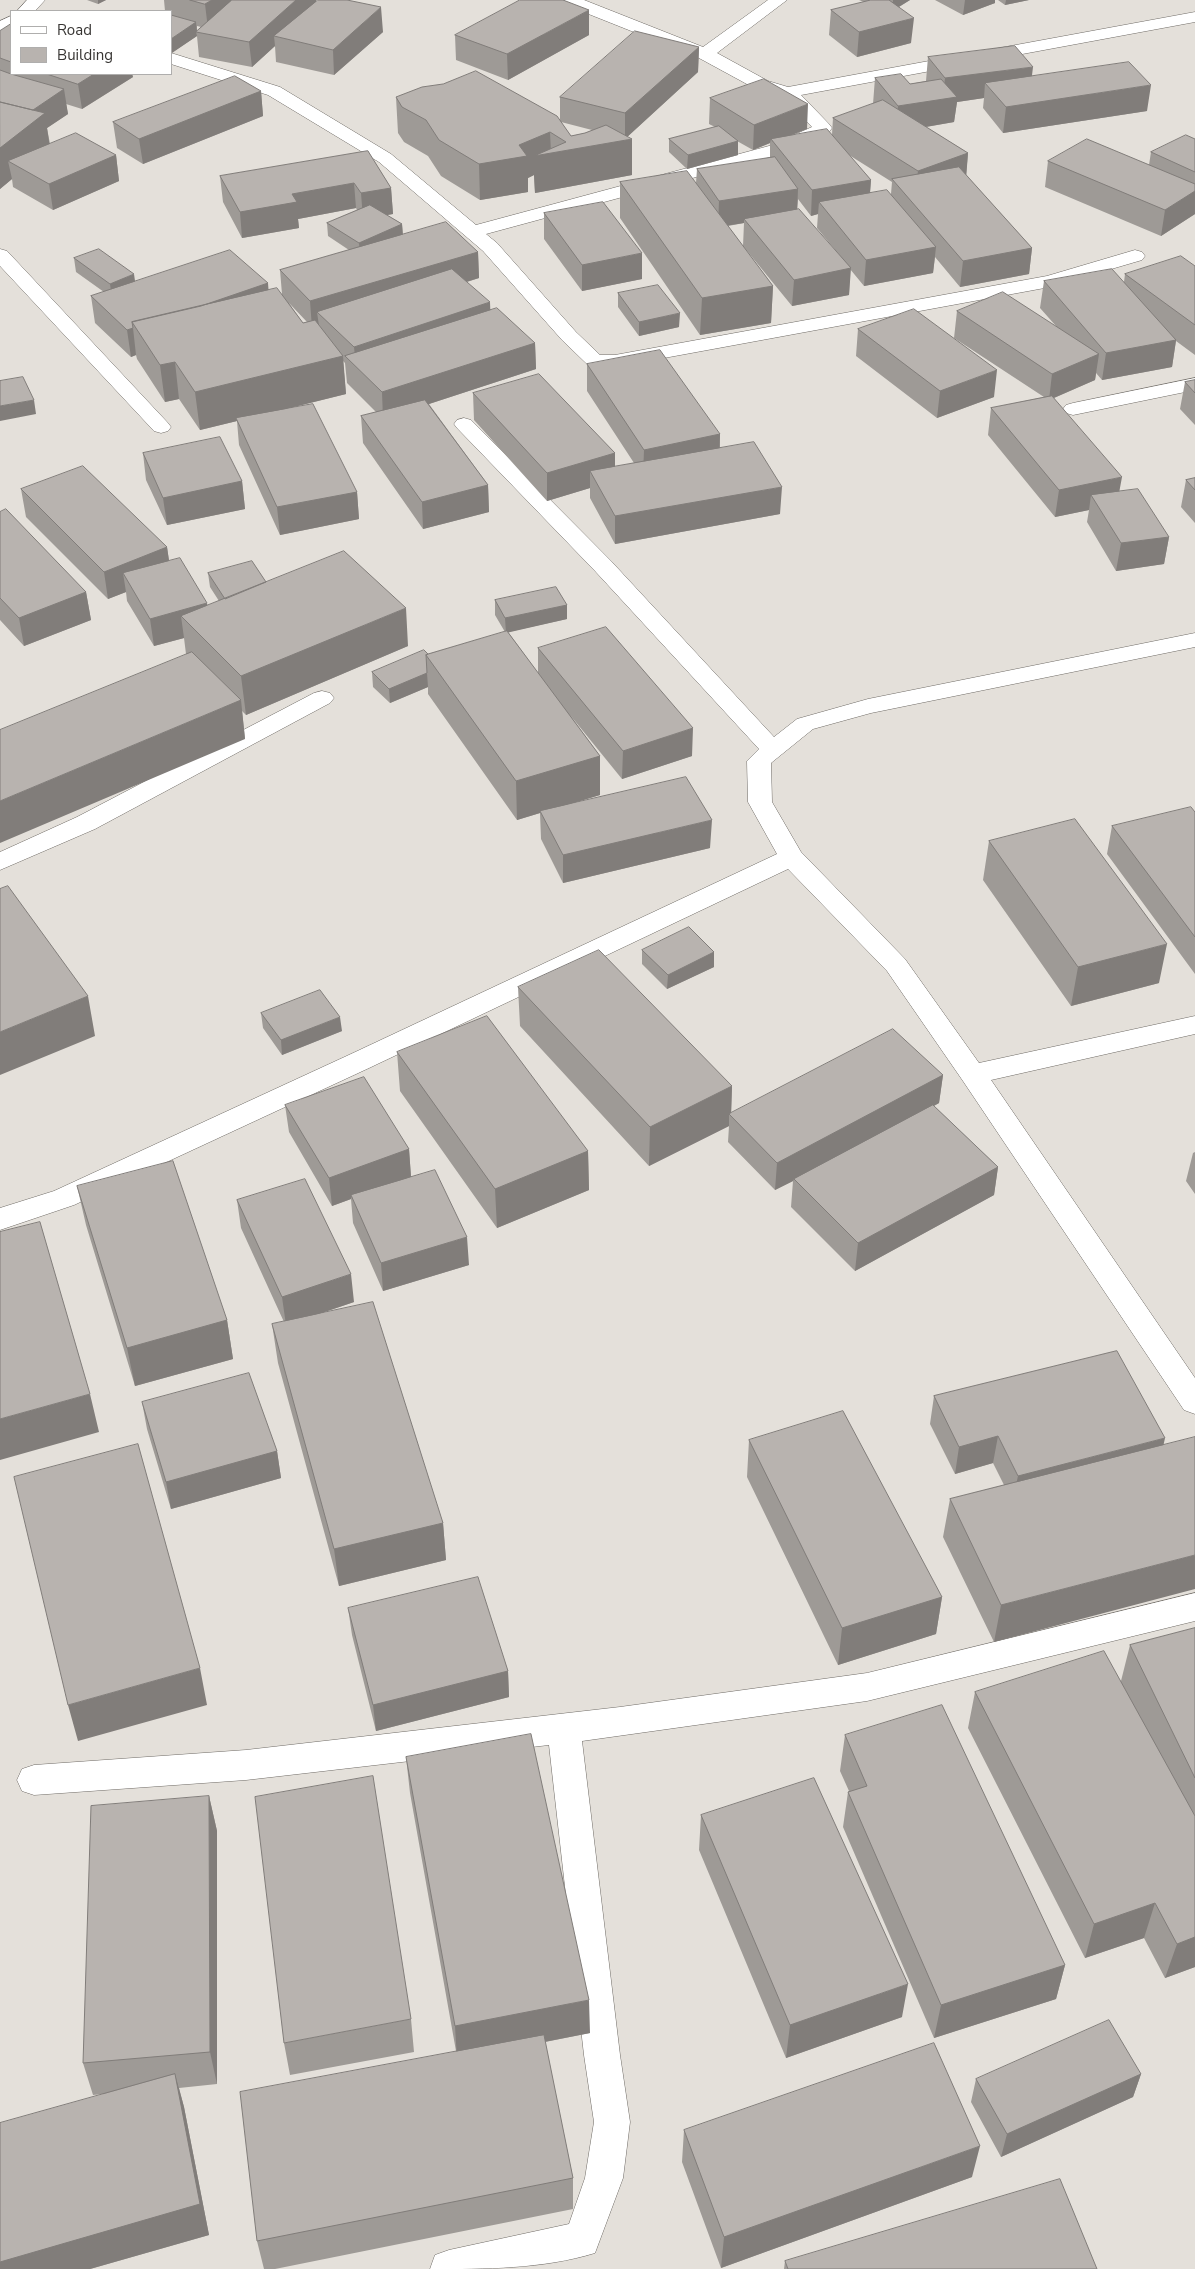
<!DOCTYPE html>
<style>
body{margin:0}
#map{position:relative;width:1195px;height:2269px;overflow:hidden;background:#e4e0da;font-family:"Nunito Sans",sans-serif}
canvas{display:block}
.legend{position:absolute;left:10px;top:10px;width:162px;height:65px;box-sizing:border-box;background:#fff;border:1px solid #afaead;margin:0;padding:6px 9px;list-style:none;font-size:15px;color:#373533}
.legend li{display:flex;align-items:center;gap:10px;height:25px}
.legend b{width:25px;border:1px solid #afaead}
</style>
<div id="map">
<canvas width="1195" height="2269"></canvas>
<ul class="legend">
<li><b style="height:6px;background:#fff"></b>Road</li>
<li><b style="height:14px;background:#b8b3af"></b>Building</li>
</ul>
</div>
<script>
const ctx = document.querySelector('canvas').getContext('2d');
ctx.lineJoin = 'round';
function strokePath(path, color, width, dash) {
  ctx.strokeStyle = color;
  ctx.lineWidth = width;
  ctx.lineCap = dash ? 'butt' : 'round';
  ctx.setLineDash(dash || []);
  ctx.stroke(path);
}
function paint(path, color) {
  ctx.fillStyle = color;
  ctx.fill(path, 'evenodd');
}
const minor = new Path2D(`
 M27,0H45L35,11H17Z
 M564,0H584L703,47L768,0H787L717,53L768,81L788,87L1195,12V22L801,95L829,124L832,128L829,132L781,154L486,234L497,243L576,332L600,355H615L1047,276L1135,250L1142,252L1145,256L1142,260L1050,287L615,367L588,365L562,340L483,251L379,162L268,95L171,64V53L280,87L391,154L476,225L769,146L812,127L782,96L756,89L699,58L566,5Z
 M11,16V28L0,33V21Z
 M0,249L7,251L168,423L171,427L168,431L161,433L154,431L0,266Z
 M1195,378V390L1073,415L1066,413L1063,409L1066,405L1073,403Z
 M464,418L471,420L611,561L774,737L797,719L868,699L1195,633V647L871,713L813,729L771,763L772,802L801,852L905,959L979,1063L1195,1016V1034L991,1080L1195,1378V1414L1184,1410L963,1081L887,971L788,869L369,1068L74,1205L0,1230V1208L54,1191L351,1054L777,854L748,802L747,761L759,749L595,571L457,428L454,424L457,420Z
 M322,691L330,693L334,698L330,703L95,829L0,870V852L77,817L314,693Z
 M1195,1593V1621L867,1701L582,1741L620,2055L630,2122L623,2178L595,2253C543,2269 485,2269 430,2269L435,2255L449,2250L569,2224L585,2178L594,2122L584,2055L549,1745L246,1780L34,1795L22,1791L17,1780L22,1769L34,1765L246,1750L620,1707L867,1673Z`);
strokePath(minor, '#6f6b66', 1);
paint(minor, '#fff');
paint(new Path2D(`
 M87,0H106L98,4Z
 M164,0H316V1L383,32L334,75L276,62L275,46L252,67L199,57L197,36L171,53V11H165ZM197,26L201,27L197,31Z
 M859,0H910L899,7L911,43L857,57L829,35L831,10L864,2Z
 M935,0H995V3L963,15Z
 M998,0H1029L1005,5Z
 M11,24V74H132L133,77L82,109L66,104L68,114L47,128L50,144L116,155L119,181L53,210L13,187L12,179L0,189V31Z
 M455,35H589L508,80L456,60Z
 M699,47L698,72L627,137L632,175L535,193L534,175L528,178V192L480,200L441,176L428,156L404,142L398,133L396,97L560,121V97ZM561,122L592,130L585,133L571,136Z
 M928,57L1032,76L1147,111L1003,133L983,108L984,98L957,102L954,122L926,127L968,153L966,175L1032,248L1029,274L960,287L935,257L933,273L864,286L850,269L849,295L792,306L743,246L744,223L728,226L773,286L771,323L700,335L620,218V182L696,183L697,169L770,158V143L753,150L737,141H738V155L687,169L669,152V139L715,127L709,124L710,98L807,129L792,135H832L833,118L873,104L875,78L910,84L926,81ZM849,155L892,182L891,194L870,193L871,180ZM798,199L811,216L818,214L817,228L841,257L797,209Z
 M261,91L263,116L143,164L117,148L113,122Z
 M1195,139V214L1161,236L1045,187L1048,161L1149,165L1151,152Z
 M368,151L391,188L393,214L387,215L402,224L403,235L478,252L479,278L467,282L491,310L535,343L536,369L429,404L488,485L489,512L423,529L363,443L361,416L376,412L347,383L345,363L343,361L346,394L285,409L357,492L359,519L280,535L239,445L237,421L200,430L179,399L165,402L137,359L136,355L131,357L95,323L91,296L104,292L76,272L74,258L135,282L268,283V290L282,294L280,270L349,250L328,236L327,223L357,210L356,208L298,219L299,228L242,238L223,202L220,176ZM289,303L307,322L303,323Z
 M544,213L642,279L582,291L544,239Z
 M1195,266V355L1176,341L1172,367L1102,380L1096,373L1095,380L1054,398L1119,491L1169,537L1164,564L1116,571L1087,522L1089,510L1055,517L988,435L991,408L1044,397L954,338L957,311L1056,326L1040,308L1044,281L1124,282L1125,274Z
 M618,293L679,327L639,336L618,307Z
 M858,329L994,397L937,418L856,356Z
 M587,364L720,434V448L780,514L615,544L590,498V488L547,501L474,420L473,393L615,453V467L634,463L587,391Z
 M1195,380V425L1180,409L1185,382Z
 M143,453L242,481L245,509L167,525L146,480Z
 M1195,478V523L1181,507L1186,480Z
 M21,489L167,547L169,561L207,606L219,601L210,587L208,573L266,582L408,646L246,715L242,711L245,739L186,654L184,638L154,646L127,601L126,592L108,599L26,517Z
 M0,512L86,592L91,620L24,646L0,620Z
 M495,600L567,605V619L508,632L538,673V648L692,756L622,779L570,715L600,756V795L562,806L710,848L563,883L541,839L540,813L517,820L428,694V687L390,703L373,687L372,672L428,654L505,632L495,615Z
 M1195,812V974L1107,854L1112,826Z
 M989,841L1159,983L1071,1006L983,880Z
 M642,950L714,952V967L667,989L642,964Z
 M518,987L732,1086L731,1114L943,1075L939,1103L934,1106L998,1167L994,1195L855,1271L791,1207L793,1181L775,1190L728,1142L729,1126L649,1166L520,1026Z
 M261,1013L342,1031L282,1055L263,1028Z
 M397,1052L588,1151L589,1190L497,1228L400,1091Z
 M285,1105L409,1149L411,1177L403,1180L469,1265L383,1291L353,1223L351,1199L332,1206L289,1132Z
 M1195,1152V1194L1186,1181L1193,1153Z
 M77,1186L227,1320L233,1359L135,1386L86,1225Z
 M237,1200L354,1302L316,1315L443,1523L446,1560L339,1586L278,1363L272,1324L284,1322L241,1228Z
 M1117,1351L994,1642L943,1537L950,1499L1004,1485L993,1463L955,1474L930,1424L934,1396Z
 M142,1402L277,1451L281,1478L171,1509L147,1429Z
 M749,1440L942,1597L936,1634L838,1665L747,1477Z
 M348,1608L508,1671L509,1697L376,1731L352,1635Z
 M1195,1628V1967L1165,1978L1144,1938L1085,1958L968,1728L975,1692L1121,1681L1130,1645Z
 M845,1735L1065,1965L1056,1999L934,2038L843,1827L848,1792L849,1791L840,1771Z
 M406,1757L590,2033L545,2042L573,2178V2209L275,2269H264L257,2241L456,2051L410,1793Z
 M209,1796L217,1831V2084L179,2088L184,2107L209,2235L90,2269H0L103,2094L93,2095L83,2063Z
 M701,1815L902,2017L786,2058L699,1850Z
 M411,2019L414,2052L290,2075L284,2043Z
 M1141,2074L1133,2097L1001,2157L971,2102L976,2079Z
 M684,2130L972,2177L721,2268L682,2162Z
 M785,2261L1097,2269H784Z`), '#9e9a96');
paint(new Path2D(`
 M98,0H106L98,4Z
 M212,0H251L208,29L205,4Z
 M296,0H316V8L274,36L275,46L252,67L249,42Z
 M893,0H910L892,11Z
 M965,0H995V3L963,15Z
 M1006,0H1029L1005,5Z
 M381,7L383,32L334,75L333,50Z
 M589,10V35L508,80L507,54Z
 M914,18L911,43L857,57L859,32Z
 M196,22L197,32H196L197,36L172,53L171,39Z
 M699,47L698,72L625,139V113Z
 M1033,67L1030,92L985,83L984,98L957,102L954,122L896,132L898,106L943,99L945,78Z
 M94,74H132L133,77L82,109L78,84Z
 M1151,85L1147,111L1003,133L1006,107Z
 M64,89L68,114L47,128L50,148L8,161L12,179L0,189V148L27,114Z
 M261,91L263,116L143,164L139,139Z
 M808,104L807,129L773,142L771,139L770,143L753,150L754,125Z
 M550,132L551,153L632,139V175L535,193L534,175L528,178V192L480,200L479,164L519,145Z
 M738,141V155L687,169L688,155Z
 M968,153L966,179L915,197L918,171Z
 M116,155L119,181L53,210L49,184Z
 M871,180L869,205L819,202L818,214L811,216L812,190Z
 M354,183L356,208L298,219L299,228L242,238L240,212L292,194Z
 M391,188L393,214L363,219L361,193Z
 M798,189L797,215L744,219V223L718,227L719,201Z
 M1195,191V214L1161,236L1165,210Z
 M402,224L403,238L360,256L359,243Z
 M936,247L933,273L864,286L866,260Z
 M1032,248L1029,274L960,287L963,261Z
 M478,252L479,278L329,323L317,312L319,326L312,328L310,301Z
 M642,253V279L582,291V265Z
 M851,268L849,295L792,306L794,280Z
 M134,274L136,288L112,298L110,284Z
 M268,283L270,309L136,327Z
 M773,286L771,323L700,335L702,298Z
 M490,302L491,328L356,367L354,347Z
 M680,313L679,327L639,336V322Z
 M133,328L136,355L131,357L127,330Z
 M1176,340L1172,367L1102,380L1106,353Z
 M535,343L536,369L383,419L382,392Z
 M1099,354L1095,380L1049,400L1052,374Z
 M343,356L346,394L238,421L236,418L237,421L200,430L195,392Z
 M175,362L179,399L165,402L160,365Z
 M997,370L994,397L937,418L940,391Z
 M34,400L36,414L0,421V406Z
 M720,434L719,461L643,477L644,450Z
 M615,453V480L590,471V488L547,501V473Z
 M1122,477L1117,504L1091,495L1089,510L1055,517L1059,490Z
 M242,481L245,509L167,525L163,498Z
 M488,485L489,512L423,529L422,502Z
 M782,487L780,514L615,544V516Z
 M357,492L359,519L280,535L277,507Z
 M1169,537L1164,564L1116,571L1121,543Z
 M167,547L171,574L123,573L126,592L108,599L104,572Z
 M86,592L91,620L24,646L19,618Z
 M207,603L211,631L181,616L184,638L154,646L150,619Z
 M567,605V619L506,633L505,618Z
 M406,608L408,646L246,715L241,676Z
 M427,673L428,687L390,703L389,689Z
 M241,700L245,739L0,843V801Z
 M693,728L692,756L622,779L623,751Z
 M600,756V795L541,813L540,811V813L517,820L516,781Z
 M712,820L710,848L563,883V855Z
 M1167,944L1159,983L1071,1006L1078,967Z
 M714,952V967L667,989L668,975Z
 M88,996L95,1036L0,1075V1032Z
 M340,1017L342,1031L282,1055L281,1040Z
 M943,1075L939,1103L795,1180L794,1179L793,1181L775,1190L777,1163Z
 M732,1086L731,1116L729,1114V1126L649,1166L650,1127Z
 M409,1149L411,1177L352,1198L351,1195V1199L332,1206L329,1178Z
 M588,1151L589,1190L497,1228L495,1189Z
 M998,1167L994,1195L855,1271L858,1243Z
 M467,1237L469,1265L383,1291L381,1263Z
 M351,1274L354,1302L286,1325L282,1297Z
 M227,1320L233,1359L135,1386L127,1348Z
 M90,1394L99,1432L0,1460V1419Z
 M998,1436L993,1463L955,1474L959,1447Z
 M1165,1438L1159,1466L1012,1503L1018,1476Z
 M277,1451L281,1478L171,1509L166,1482Z
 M443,1523L446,1560L339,1586L334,1549Z
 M1195,1555V1589L994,1642L1001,1605Z
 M942,1597L936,1634L838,1665L842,1628Z
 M200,1668L207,1705L78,1741L68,1705Z
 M508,1671L509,1697L376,1731L373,1705Z
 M209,1796L217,1831V2084L210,2052Z
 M1155,1903L1144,1938L1085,1958L1094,1924Z
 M1195,1937V1967L1165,1978L1177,1944Z
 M1065,1965L1056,1999L934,2038L941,2005Z
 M908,1984L902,2017L786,2058L790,2025Z
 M589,2000L590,2033L457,2059L455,2026Z
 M175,2074L184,2107L209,2235L90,2269H0V2262Z
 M1141,2074L1133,2097L1001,2157L1007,2134Z
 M980,2146L972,2177L721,2268L724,2237Z`), '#817d7a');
const building = new Path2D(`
 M190,0H212L205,4Z
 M232,0H296L249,42L196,32Z
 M318,0H347L381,7L333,50L274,36Z
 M520,0H563L589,10L507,54L455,35Z
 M871,0H889L914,18L859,32L831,10Z
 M171,15L196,22L171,39Z
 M11,24V62L0,58V31Z
 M635,31L699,47L625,113L560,97Z
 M1015,46L1033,67L945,78L928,57Z
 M1129,62L1151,85L1006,107L985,83Z
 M0,70L11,74L64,89L33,110L0,102Z
 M476,71L557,116L571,136L585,133L606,125L632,139L534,156L566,142L550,132L519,145L527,156L479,164L439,140L426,120L402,107L396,97L422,87L443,84Z
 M47,74H94L78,84Z
 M901,74L910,84L941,79L957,97L898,106L875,78Z
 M235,76L261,91L139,139L113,122Z
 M764,79L808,104L754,125L710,98Z
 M883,100L968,153L918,171L833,118Z
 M0,102L45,113L0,148Z
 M719,126L738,141L688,155L669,139Z
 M827,129L871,180L812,190L771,139Z
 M76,133L116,155L49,184L8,161Z
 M1186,135L1195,139V172L1151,152Z
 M1087,139L1195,184V191L1165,210L1048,161Z
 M368,151L391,188L361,193L354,183L292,194L297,202L240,212L220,176Z
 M775,157L798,189L719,201L697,169Z
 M959,167L1032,248L963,261L892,179Z
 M687,171L773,286L702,298L620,182Z
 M887,190L936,247L866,260L819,202Z
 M603,202L642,253L582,265L544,213Z
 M370,205L402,224L359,243L327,223Z
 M799,209L851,268L794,280L744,219Z
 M446,222L478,252L310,301L280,270Z
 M99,249L134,274L110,284L74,258Z
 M230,250L268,283L201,306L132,322L133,328L127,330L91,296Z
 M1181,256L1195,266V325L1125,274Z
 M452,269L490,302L354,347L317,312Z
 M1112,269L1176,340L1106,353L1044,281Z
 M658,285L680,313L639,322L618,293Z
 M277,288L303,323L315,320L343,356L195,392L175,362L160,365L132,322Z
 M1003,292L1099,354L1052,374L957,311Z
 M497,308L535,343L382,392L345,356Z
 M914,309L997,370L940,391L858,329Z
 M660,350L720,434L644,450L587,364Z
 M539,374L615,453L547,473L473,393Z
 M23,377L34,400L0,406V381Z
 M1195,380V393L1185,382Z
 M1052,396L1122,477L1059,490L991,408Z
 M425,400L488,485L422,502L361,416Z
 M313,404L357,492L277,507L236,418Z
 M220,437L242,481L163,498L143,453Z
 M754,442L782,487L615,516L590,471Z
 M83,466L167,547L104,572L21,489Z
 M1195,478V490L1186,480Z
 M1138,489L1169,537L1121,543L1091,495Z
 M6,509L86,592L19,618L0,598V512Z
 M344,551L406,608L241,676L181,616Z
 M180,558L207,603L150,619L123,573Z
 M252,561L266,582L225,599L208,573Z
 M556,587L567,605L505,618L495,600Z
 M606,627L693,728L623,751L538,648Z
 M507,631L600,756L516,781L426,655Z
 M424,650L428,654L426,655L427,673L389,689L372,672Z
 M192,652L241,700L0,801V730Z
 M686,777L712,820L563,855L540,811Z
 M1191,807L1195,812V937L1112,826Z
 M1075,819L1167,944L1078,967L989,841Z
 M8,886L88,996L0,1032V889Z
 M689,927L714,952L668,975L642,950Z
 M599,950L732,1086L650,1127L518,987Z
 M320,990L340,1017L281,1040L261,1013Z
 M487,1016L588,1151L495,1189L397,1052Z
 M893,1029L943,1075L777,1163L729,1114Z
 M364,1077L409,1149L329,1178L285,1105Z
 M933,1105L998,1167L858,1243L794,1179Z
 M173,1161L227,1320L127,1348L77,1186Z
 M435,1170L467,1237L381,1263L351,1195Z
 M305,1179L351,1274L282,1297L237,1200Z
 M40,1222L90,1394L0,1419V1232Z
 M373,1302L443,1523L334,1549L272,1324Z
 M1117,1351L1165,1438L1018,1476L998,1436L959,1447L934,1396Z
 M249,1373L277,1451L166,1482L142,1402Z
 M843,1411L942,1597L842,1628L749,1440Z
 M1195,1437V1555L1001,1605L950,1499Z
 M138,1444L200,1668L68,1705L14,1477Z
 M478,1577L508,1671L373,1705L348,1608Z
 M1195,1628V1778L1130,1645Z
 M1104,1651L1195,1816V1937L1177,1944L1155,1903L1094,1924L975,1692Z
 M942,1705L1065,1965L941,2005L848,1792L867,1786L845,1735Z
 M531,1734L589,2000L455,2026L406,1757Z
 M373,1776L411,2019L284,2043L255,1797Z
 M814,1778L908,1984L790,2025L701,1815Z
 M209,1796L210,2052L83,2063L91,1806Z
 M1109,2020L1141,2074L1007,2134L976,2079Z
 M544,2035L573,2178L257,2241L240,2092Z
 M934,2043L980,2146L724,2237L684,2130Z
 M175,2074L200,2204L0,2262V2123Z
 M1060,2179L1097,2269H788L785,2261Z`);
paint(building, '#b8b3af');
strokePath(building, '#817d7a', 1);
</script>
